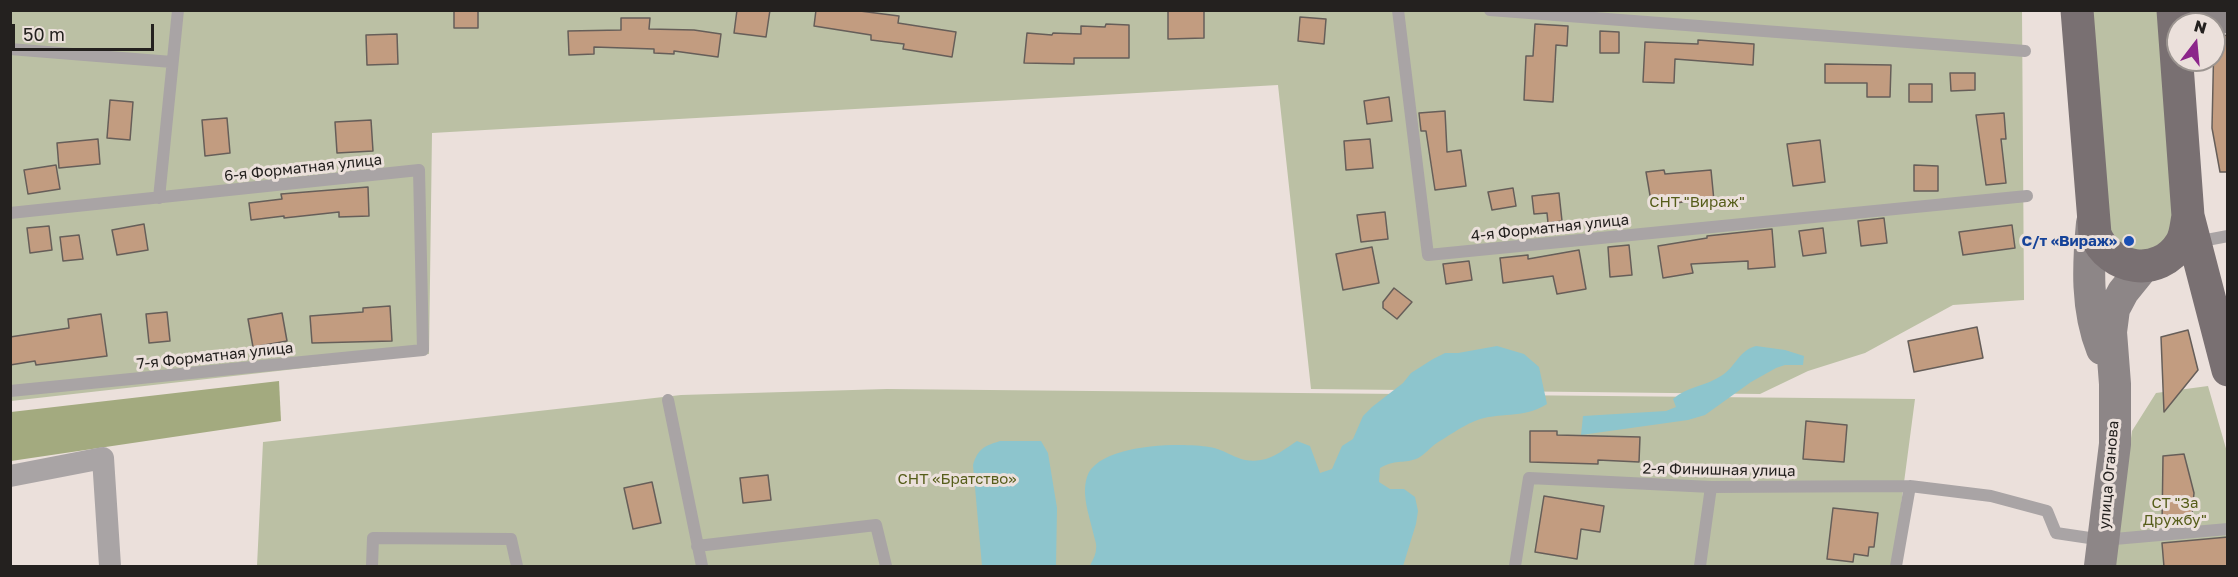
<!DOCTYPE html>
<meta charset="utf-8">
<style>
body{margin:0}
#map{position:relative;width:2238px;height:577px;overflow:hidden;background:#ebe0db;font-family:"Golos Text",sans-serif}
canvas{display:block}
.frame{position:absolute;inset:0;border:12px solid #24211f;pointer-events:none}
.north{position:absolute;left:2166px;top:12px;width:60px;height:60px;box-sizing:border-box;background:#ebe0db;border:2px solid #9b9490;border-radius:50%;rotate:16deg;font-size:16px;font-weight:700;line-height:24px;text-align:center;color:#24211f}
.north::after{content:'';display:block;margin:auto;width:21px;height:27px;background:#8c258a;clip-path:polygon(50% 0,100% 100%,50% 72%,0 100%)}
.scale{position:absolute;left:12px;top:24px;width:142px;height:27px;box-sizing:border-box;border:3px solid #24211f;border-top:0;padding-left:8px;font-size:18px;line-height:21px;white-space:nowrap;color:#24211f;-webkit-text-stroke:4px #ebe0db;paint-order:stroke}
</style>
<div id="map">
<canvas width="2238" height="577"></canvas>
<div class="frame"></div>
<div class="north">N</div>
<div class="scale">50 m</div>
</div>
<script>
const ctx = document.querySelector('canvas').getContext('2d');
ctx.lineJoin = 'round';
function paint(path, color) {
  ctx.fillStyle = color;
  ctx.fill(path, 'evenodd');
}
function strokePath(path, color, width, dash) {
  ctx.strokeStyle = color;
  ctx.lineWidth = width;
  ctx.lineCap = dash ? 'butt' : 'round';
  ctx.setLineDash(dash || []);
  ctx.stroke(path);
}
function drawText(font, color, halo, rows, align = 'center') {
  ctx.font = font + ' "Golos Text",sans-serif';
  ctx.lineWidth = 6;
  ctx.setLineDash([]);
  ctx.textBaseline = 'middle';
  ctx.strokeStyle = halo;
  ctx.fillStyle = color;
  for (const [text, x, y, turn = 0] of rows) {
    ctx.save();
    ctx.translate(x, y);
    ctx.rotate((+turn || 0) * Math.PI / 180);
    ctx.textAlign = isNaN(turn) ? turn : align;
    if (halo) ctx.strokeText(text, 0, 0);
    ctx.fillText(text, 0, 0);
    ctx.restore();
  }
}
paint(new Path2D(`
 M10,11H2022L2024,300L1953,305L1865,353L1808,371L1760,394L1311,389L1278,85L432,133L429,354L11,401Z
 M2089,11H2161L2175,218L2167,242L2138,254L2111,241Z
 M2208,386L2227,452V566H2113L2132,431L2156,393Z
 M887,389L1915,399L1893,566H257L263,442L681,395Z`), '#bbc0a4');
paint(new Path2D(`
 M279,381L281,421L11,461V412Z`), '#a3aa7f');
paint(new Path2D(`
 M1497,346L1524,354L1539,367L1547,404C1521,420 1500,411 1475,421C1466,424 1443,439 1434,445C1429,449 1422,457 1416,459C1401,464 1396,459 1380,468L1379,482L1390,489H1404L1415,497L1418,511L1416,524L1403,566H1090C1092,561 1096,555 1096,549C1097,545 1095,540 1094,536C1090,517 1081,496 1087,477C1097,444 1180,442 1209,447C1229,450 1238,464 1261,460C1274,458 1286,448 1297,441L1310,446L1320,473L1332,469L1342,446L1353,439L1363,416L1372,407L1403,383L1411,373L1433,359L1445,353H1458Z
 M1756,346L1785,350L1804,356L1803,365H1785L1776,368L1751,382L1705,415L1688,420L1581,435L1583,416L1666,411L1676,407L1673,399C1686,387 1706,386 1721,376C1736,367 1738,351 1756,346Z
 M1000,441H1041L1048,453L1057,508L1056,566H982L973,465C978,448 985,446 1000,441Z`), '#8dc5cd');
const building = new Path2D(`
 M454,10H478V28H454Z
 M737,10H770L766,37L734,33Z
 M816,10H852L899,16L898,23L956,32L952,57L903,49L904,44L871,40V35L814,26Z
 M1168,10H1204V38L1168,39Z
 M1300,17L1326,19L1324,44L1298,41Z
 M621,18H650L649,29L694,30L721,34L718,57L674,51V54L654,53V49L594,47V54L569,55L568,31L621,30Z
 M1106,24L1129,25V58H1074V64L1024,63L1027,33L1052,35L1053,33L1081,34V26L1105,27Z
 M1535,24L1568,26L1567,46L1556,45L1553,102L1524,100L1526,56H1533Z
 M1600,31L1619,32V53H1600Z
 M397,34L398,64L367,65L366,35Z
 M2228,35V172H2220L2212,128L2214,37Z
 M1698,40L1754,44L1753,65L1675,59L1674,83L1643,82L1645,42L1698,44Z
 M1825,64L1891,65L1890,97H1867V83H1825Z
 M1950,73H1975V90L1951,91Z
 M1909,84H1932V102H1909Z
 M1389,97L1392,121L1367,124L1364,101Z
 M110,100L133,102L130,140L107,138Z
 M1445,111L1447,152L1461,150L1466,186L1435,190L1426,131H1421L1419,113Z
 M2004,113L2006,139H2001L2006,183L1986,185L1976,115Z
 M227,118L230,153L205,156L202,120Z
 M371,120L373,151L337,153L335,122Z
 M98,139L100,164L59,168L57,143Z
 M1370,139L1373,168L1346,170L1344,141Z
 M1820,140L1825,182L1793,186L1787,144Z
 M56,165L60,189L28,194L24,170Z
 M1914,165L1938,166V191H1914Z
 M1664,170L1665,174L1711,170L1714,201L1689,204V201L1652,207L1646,172Z
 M368,187L369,216L339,217V212L284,218V216L251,220L249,203L282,199L281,194Z
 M1513,188L1516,206L1492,210L1488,192Z
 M1559,193L1562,221L1548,223L1547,213L1534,214L1532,196Z
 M1385,212L1388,239L1361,242L1357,215Z
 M1884,218L1887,243L1861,246L1858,221Z
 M144,224L148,250L117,255L112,230Z
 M2012,225L2015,248L1963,255L1959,232Z
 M49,226L52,250L30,253L27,228Z
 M1823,228L1826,253L1803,256L1799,231Z
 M1772,229L1775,267L1748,269V261L1691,264L1693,273L1663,278L1658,246L1707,238V236Z
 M79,235L83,259L63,261L60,237Z
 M1629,245L1632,275L1610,277L1608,247Z
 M1372,247L1379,283L1343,290L1336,254Z
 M1579,250L1586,289L1557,294L1553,276L1503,283L1500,258L1528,255V259Z
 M1469,261L1472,280L1446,284L1443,264Z
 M1394,288L1412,302L1397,319L1383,308V302Z
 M390,306L392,341L312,343L310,316L363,312V308Z
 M167,312L170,341L149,343L146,314Z
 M282,313L287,341L253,347L248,319Z
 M101,314L107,356L36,365L35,361L10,365V337L69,328L68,319Z
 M1977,327L1983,358L1914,372L1908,341Z
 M2188,330L2198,370L2164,412L2161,337Z
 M1806,421L1847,425L1844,462L1803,459Z
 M1530,431H1557V435L1640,437L1639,462L1598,460V464L1530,462Z
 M2184,454L2194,493L2191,524L2162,526L2163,456Z
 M768,475L771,500L743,503L740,478Z
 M652,482L661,523L633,529L624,488Z
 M1544,496L1604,506L1600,532L1581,529L1577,559L1535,552Z
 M1833,508L1878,513L1874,547H1869L1868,556L1854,554L1853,562L1827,559Z
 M2228,537V567H2164L2162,543Z`);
paint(building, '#c29c80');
strokePath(building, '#665e59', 1.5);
strokePath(new Path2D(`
 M1398,10L1428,255L2027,196
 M1490,10L2025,51
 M10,49L172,62
 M159,198L178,10
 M10,213L419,170L423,350L10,391
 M2196,242L2228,236
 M668,400L702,566
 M697,546L876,525L886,566
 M372,566L373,538L511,539L517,566
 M1515,566L1529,478L1711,487L1910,486L1991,496L2047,511L2056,533L2103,540L2228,529
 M1700,566L1711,487
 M1896,566L1910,486`), '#a9a4a5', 12);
strokePath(new Path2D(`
 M10,476L103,458L110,566`), '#a9a4a5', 22);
strokePath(new Path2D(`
 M2174,24L2228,17
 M2092,223C2088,265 2086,309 2102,349
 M2100,566L2115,444V384L2111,332L2114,309L2123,292L2144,266`), '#8d8687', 32);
strokePath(new Path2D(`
 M2077,10L2095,234C2109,270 2159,279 2181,243C2186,235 2186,225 2188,216L2173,10
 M2188,216L2228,370`), '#797072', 33);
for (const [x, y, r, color] of [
 [2129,241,6,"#1a4fb4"]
]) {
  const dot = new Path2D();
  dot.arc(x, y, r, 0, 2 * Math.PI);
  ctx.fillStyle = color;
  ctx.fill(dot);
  strokePath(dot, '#ebe0db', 2);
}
drawText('15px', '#24211f', '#ebe0db', [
 ["6-я Форматная улица",303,168,-6],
 ["4-я Форматная улица",1550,228,-6],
 ["7-я Форматная улица",215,356,-6],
 ["2-я Финишная улица",1719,470,1],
 ["улица Оганова",2109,475,-85]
]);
drawText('15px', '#565d1a', '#ebe0db', [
 ["СНТ \"Вираж\"",1697,202],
 ["СНТ «Братство»",957,479],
 ["СТ \"За",2175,503],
 ["Дружбу\"",2175,520]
]);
drawText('bold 15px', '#164399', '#ebe0db', [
 ["С/т «Вираж»",2117,241]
], 'right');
</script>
